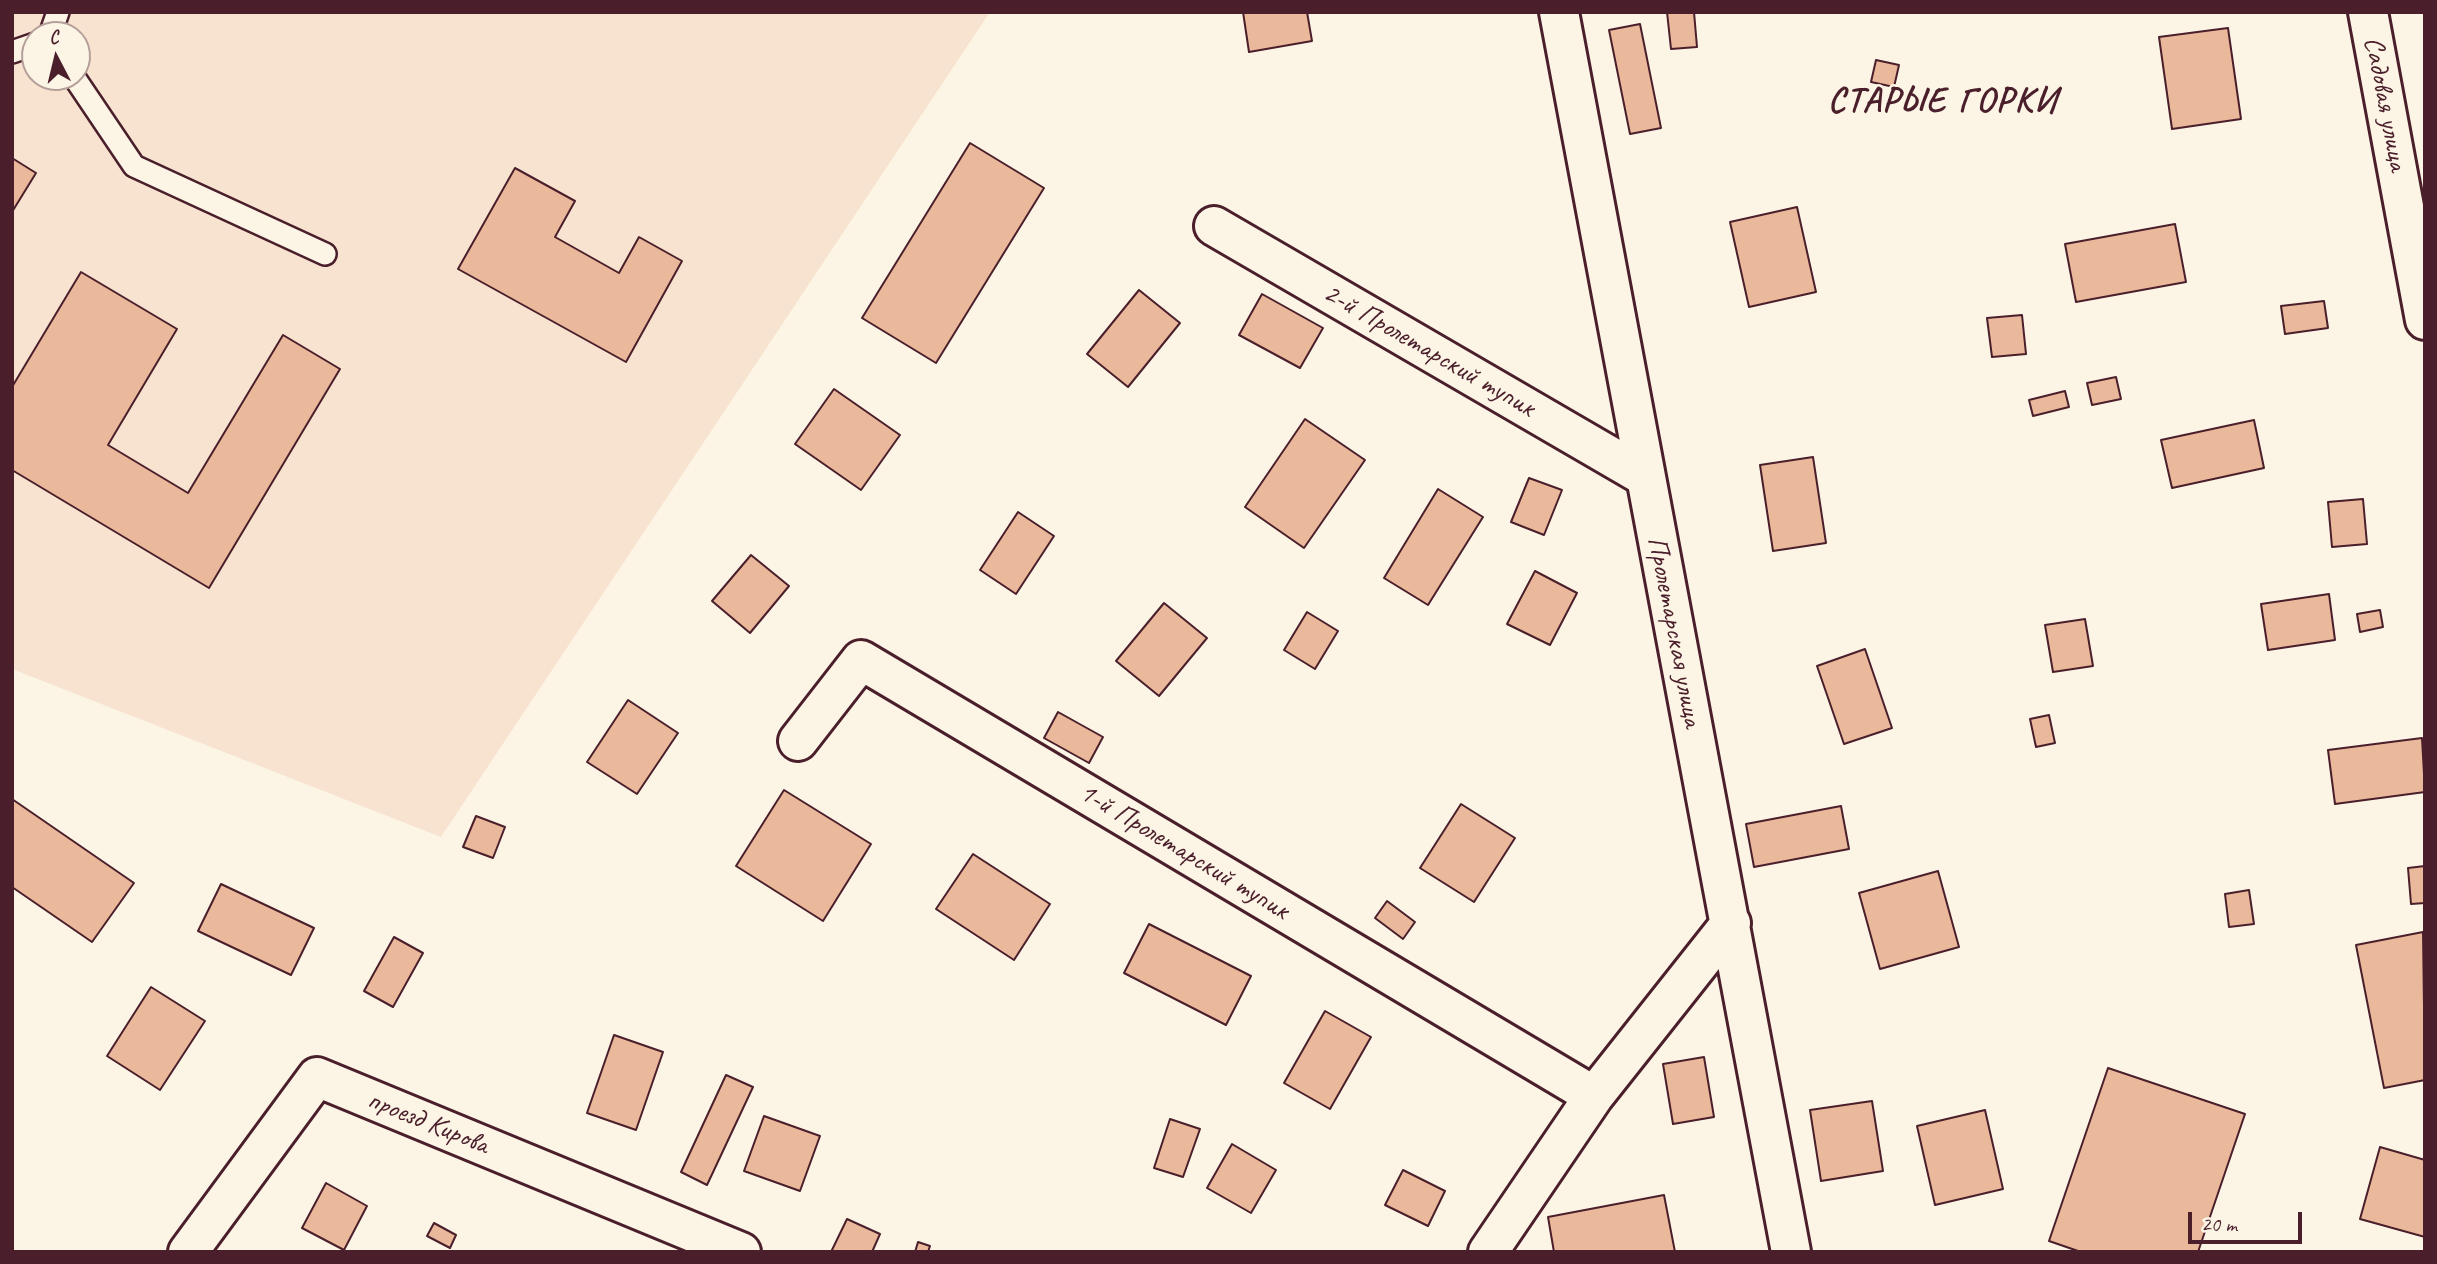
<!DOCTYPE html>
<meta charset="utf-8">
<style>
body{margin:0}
#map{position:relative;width:2437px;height:1264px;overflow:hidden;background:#fcf5e5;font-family:Caveat,sans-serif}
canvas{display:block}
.frame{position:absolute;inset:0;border:14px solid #4a1f2b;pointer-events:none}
.north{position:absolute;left:21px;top:21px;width:70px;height:70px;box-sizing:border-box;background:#fcf5e5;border:2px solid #b59f9b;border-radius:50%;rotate:353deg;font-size:19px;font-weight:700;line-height:28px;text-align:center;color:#4a1f2b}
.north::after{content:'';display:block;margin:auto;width:24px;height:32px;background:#4a1f2b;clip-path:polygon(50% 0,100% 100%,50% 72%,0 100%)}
.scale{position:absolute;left:2188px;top:1212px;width:114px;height:32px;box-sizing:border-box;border:4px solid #4a1f2b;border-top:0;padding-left:9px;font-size:21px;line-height:24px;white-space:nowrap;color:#4a1f2b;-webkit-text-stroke:5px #fcf5e5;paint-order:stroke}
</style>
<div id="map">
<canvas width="2437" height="1264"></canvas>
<div class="frame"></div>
<div class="north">С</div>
<div class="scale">20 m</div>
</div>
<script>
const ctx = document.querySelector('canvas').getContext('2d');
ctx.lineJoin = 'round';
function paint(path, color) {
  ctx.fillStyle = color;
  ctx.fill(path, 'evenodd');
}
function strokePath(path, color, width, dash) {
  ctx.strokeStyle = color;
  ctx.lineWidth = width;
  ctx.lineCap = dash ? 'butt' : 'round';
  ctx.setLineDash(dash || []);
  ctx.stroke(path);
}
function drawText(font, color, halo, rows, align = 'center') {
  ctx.font = font + ' Caveat,sans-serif';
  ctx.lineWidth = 5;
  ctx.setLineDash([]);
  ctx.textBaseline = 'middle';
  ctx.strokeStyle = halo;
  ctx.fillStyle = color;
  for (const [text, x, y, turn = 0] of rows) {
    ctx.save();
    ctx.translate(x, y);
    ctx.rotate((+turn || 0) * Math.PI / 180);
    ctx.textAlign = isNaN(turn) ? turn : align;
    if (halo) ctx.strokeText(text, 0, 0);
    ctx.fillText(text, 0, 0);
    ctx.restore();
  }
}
paint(new Path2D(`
 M12,12H990L441,837L12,669ZM35,35H77V77H35Z`), '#f7e3cf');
const building = new Path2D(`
 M1243,12H1307L1312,41L1249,52Z
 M1667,12H1694L1697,47L1671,49Z
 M1640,24L1661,128L1630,134L1609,30Z
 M2228,28L2241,119L2172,129L2159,37Z
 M1876,60L1899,65L1894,87L1871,82Z
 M970,143L1044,188L936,363L862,318Z
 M12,158L36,173L12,212Z
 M515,168L575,201L555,237L619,273L639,237L682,261L626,362L458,269Z
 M1797,207L1816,292L1749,307L1730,222Z
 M2175,224L2186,282L2076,302L2065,244Z
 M81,272L177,329L108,445L188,493L283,335L340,369L209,588L12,470V387Z
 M1139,290L1180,323L1128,387L1087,354Z
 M1262,294L1323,328L1300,368L1239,335Z
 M2324,301L2328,328L2285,334L2281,306Z
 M2022,315L2026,354L1992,357L1987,318Z
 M2116,377L2121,399L2092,405L2087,383Z
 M834,389L900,435L861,490L795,444Z
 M2065,391L2069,407L2033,416L2029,400Z
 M1305,419L1365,460L1304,548L1245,507Z
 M2254,420L2264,468L2172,488L2161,440Z
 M1813,457L1826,543L1773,551L1760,465Z
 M1529,478L1562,490L1544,535L1511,522Z
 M1438,489L1483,517L1428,605L1384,578Z
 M2363,499L2367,544L2332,547L2328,502Z
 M1018,512L1054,536L1016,594L980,570Z
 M751,555L789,586L750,633L712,601Z
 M1535,571L1577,593L1550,645L1507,624Z
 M2329,594L2335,640L2268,650L2261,604Z
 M1164,603L1207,638L1159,696L1116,661Z
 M2380,610L2383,627L2360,632L2357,614Z
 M1307,612L1338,631L1315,669L1284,650Z
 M2085,619L2093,666L2053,672L2045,625Z
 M1865,649L1892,728L1844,744L1817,666Z
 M628,700L678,733L637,794L587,762Z
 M1058,712L1103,737L1089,763L1044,738Z
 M2049,715L2055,743L2036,747L2030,719Z
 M2422,738L2425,792L2335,804L2328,750Z
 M784,790L871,844L823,921L736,866Z
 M12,799L134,883L92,942L12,887Z
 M1461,804L1515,838L1474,902L1420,868Z
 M1841,806L1849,849L1754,867L1746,824Z
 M476,816L505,827L493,858L463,847Z
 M973,854L1050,904L1014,960L936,909Z
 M2425,866V903L2411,904L2408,868Z
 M1938,871L1959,947L1880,969L1859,893Z
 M221,884L314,928L291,975L198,931Z
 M2249,890L2254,924L2229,927L2225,894Z
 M1387,901L1415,922L1403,939L1375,918Z
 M1149,924L1251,976L1226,1025L1124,973Z
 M2423,932L2425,1080L2384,1088L2356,945Z
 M394,937L423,953L393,1007L364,991Z
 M151,987L205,1021L160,1090L107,1056Z
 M1325,1011L1371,1037L1330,1109L1284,1083Z
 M614,1035L663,1052L636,1130L587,1113Z
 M1704,1057L1714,1117L1673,1124L1663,1064Z
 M2108,1068L2245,1114L2198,1252H2081L2049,1241Z
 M726,1075L753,1087L707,1185L681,1172Z
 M1872,1101L1883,1171L1821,1181L1810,1110Z
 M1985,1110L2003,1189L1935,1205L1917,1126Z
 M764,1116L820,1136L800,1191L744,1171Z
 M1170,1119L1200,1129L1183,1177L1154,1168Z
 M1232,1144L1276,1170L1251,1213L1207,1188Z
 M2380,1147L2425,1160V1237L2360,1219Z
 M1403,1170L1445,1191L1428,1226L1385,1205Z
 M326,1183L367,1206L344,1250L302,1228Z
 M1664,1195L1675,1252H1554L1548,1217Z
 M847,1219L880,1234L872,1252H831Z
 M434,1223L456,1235L450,1248L427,1236Z
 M918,1242L930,1246L928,1252H915Z`);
paint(building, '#eab89b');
strokePath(building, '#4a1f2b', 2);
const lane = new Path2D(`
 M50,35L58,12
 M12,52L35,44
 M74,77L134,166L325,254`);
const street = new Path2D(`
 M1559,12L1791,1252
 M2368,12L2425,320
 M1214,226L1644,476
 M798,741L861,660L1594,1096
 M188,1252L317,1077L741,1252
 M1488,1252L1594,1096L1731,923`);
strokePath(lane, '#4a1f2b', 26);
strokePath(street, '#4a1f2b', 44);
strokePath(lane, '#fcf5e5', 21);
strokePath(street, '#fcf5e5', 38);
drawText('28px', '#4a1f2b', '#fcf5e5', [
 ["Садовая улица",2385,104,79],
 ["2-й Пролетарский тупик",1429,351,30],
 ["Пролетарская улица",1674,632,79],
 ["1-й Пролетарский тупик",1184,852,31],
 ["проезд Кирова",428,1123,22]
]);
ctx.letterSpacing = '2px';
drawText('bold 35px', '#4a1f2b', '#fcf5e5', [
 ["СТАРЫЕ ГОРКИ",1943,102]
]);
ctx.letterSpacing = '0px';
</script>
